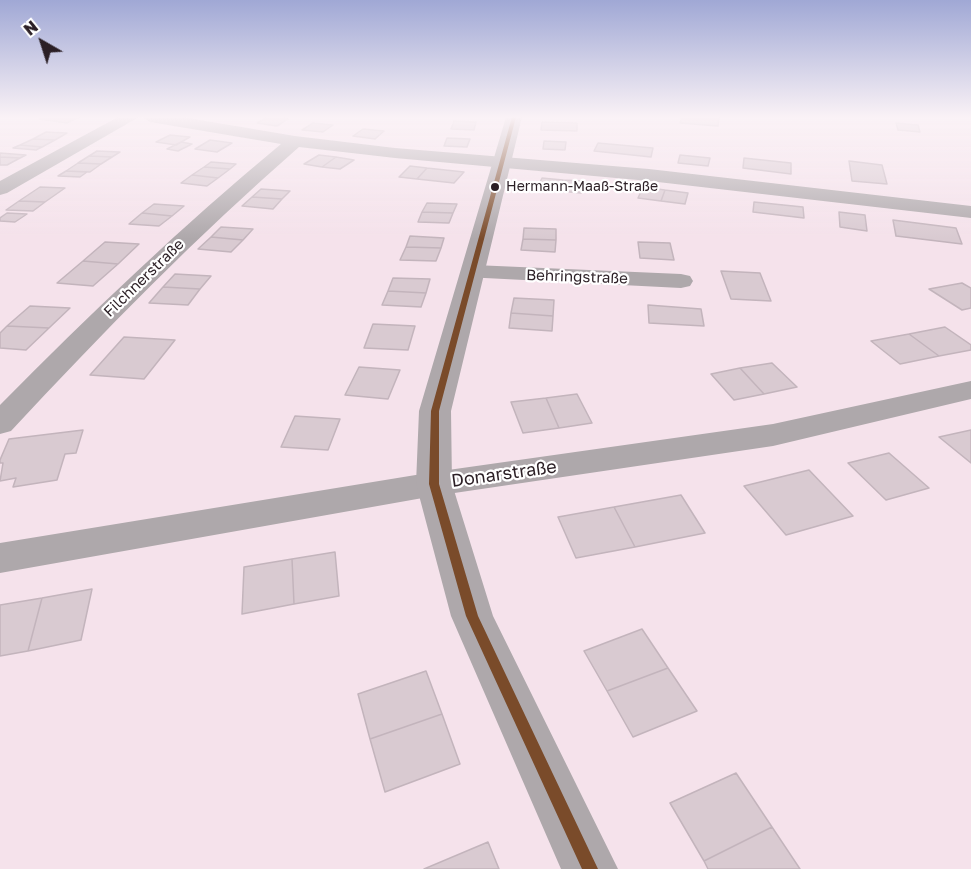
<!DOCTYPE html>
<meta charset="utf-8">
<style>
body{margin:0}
#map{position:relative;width:971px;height:869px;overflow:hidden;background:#f5e2eb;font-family:"Golos Text",sans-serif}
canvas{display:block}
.north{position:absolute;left:12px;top:12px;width:60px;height:60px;-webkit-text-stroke:4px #fff;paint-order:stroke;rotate:321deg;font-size:16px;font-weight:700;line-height:24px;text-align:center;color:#2b1f25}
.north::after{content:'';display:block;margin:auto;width:21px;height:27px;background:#2b1f25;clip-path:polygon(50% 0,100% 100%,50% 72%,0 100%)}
</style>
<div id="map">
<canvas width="971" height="869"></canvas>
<div class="north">N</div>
</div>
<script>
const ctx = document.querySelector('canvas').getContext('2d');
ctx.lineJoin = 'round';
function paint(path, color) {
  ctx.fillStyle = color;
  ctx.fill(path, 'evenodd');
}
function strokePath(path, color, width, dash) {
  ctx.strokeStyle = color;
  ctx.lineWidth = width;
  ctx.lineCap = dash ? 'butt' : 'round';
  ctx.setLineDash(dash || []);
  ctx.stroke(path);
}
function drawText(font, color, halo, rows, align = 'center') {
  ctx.font = font + ' "Golos Text",sans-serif';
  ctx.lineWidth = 4.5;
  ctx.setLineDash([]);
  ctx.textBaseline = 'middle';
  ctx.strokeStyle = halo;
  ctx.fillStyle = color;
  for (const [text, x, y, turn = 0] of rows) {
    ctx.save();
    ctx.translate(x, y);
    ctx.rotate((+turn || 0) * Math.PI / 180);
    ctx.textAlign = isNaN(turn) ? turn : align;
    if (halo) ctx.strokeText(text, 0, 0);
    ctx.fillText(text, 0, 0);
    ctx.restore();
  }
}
const building = new Path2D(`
 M44,117H79L67,123L39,119Z
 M268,117H277L288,119L277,126L257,123Z
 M682,117H712L719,118L718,126L680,123Z
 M454,121L476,122L474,130L451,129Z
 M542,122L577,123V131L541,130Z
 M313,123L333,125L323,132L302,130Z
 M896,123L918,125L920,132L898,130Z
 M363,129L384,131L375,139L353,136Z
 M46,132L67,133L55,140L33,139Z
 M170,135L190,137L176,145L156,142Z
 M447,138L470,139L467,147L444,146Z
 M33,139L55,140L42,147L20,145Z
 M210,140L232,143L217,152L195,149Z
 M544,141L566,142L565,150L543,149Z
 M181,142L192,144L178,151L167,149Z
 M598,143L653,148L651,157L594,151Z
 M20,145L42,147L36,150L13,148Z
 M97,151L120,152L112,157L89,156Z
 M0,153L26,155L20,158L0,157Z
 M319,155L336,157L322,167L304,164Z
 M680,155L710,158L708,166L678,163Z
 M89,156L112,157L101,164L78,163Z
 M0,157L20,158L7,165H0Z
 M336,157L354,160L340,169L322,167Z
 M744,158L791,163V174L743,168Z
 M849,161L882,165L887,184L852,181Z
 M211,162L236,164L230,169L204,167Z
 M78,163L101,164L90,172L66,171Z
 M410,166L427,168L417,179L399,177Z
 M204,167L230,169L218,178L192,175Z
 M427,168L464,172L454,183L417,179Z
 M66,171L87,172L80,177L58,176Z
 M192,175L218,178L207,186L181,183Z
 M542,178L563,180L559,191L537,189Z
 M563,180L584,181L581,193L559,191Z
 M40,187L65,188L45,202L19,201Z
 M643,187L665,190L661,201L638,198Z
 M261,189L290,191L282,199L252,197Z
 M665,190L688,193L685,204L661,201Z
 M252,197L282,199L273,209L242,206Z
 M19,201L45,202L33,211L6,210Z
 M754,202L803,207L804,218L753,212Z
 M427,203L457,204L453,213L422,212Z
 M154,204L184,206L172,216L142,213Z
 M422,212L453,213L449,223L418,222Z
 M839,212L865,215L867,231L840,227Z
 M7,213L27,214L15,222L0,221V218Z
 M142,213L172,216L159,226L129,224Z
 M893,220L956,228L962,244L896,236Z
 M221,227L253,229L243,240L211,237Z
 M524,228L556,229V240L523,239Z
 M410,236L444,238L441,248L406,247Z
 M211,237L243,240L231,252L198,249Z
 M523,239L556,240L555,252L521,250Z
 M105,242L139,244L118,264L83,261Z
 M638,242L670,243L674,260L640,258Z
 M406,247L441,248L436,261L400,260Z
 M83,261L118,264L93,286L57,283Z
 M721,271L760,273L771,301L731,299Z
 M175,274L211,276L200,289L163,287Z
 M393,278L430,279L426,293L388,291Z
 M962,283L971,288V308L962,310L929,289Z
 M163,287L200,289L188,305L149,303Z
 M388,291L426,293L421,307L382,305Z
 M514,298L554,300L553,316L511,313Z
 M648,305L701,309L704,326L649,323Z
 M30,306L70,308L49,328L7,326Z
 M511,313L553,316L552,331L509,328Z
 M373,324L415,326L408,350L364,348Z
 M7,326L49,328L26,350L0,348V333Z
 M945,327L971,345V350L939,356L909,334Z
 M909,334L939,356L900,364L871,341Z
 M124,337L175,340L144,379L90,375Z
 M772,363L797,387L764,394L740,368Z
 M359,367L400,370L388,399L345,395Z
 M740,368L764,394L734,400L711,374Z
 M577,394L592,423L559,428L546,398Z
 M546,398L559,428L523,433L511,402Z
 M295,416L340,419L328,450L281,447Z
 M83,430L76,453L65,454L57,480L13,487L16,478L0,481L3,463H0V460L9,439Z
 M971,430V463L939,437Z
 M889,453L929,488L886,500L848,463Z
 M809,470L853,516L786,535L744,486Z
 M681,495L705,533L635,547L614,507Z
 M614,507L635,547L576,558L558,517Z
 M335,552L339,596L294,604L292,559Z
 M292,559L294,604L242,614L244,567Z
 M92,589L81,640L28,651L42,598Z
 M42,598L28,651L0,656V605Z
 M642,629L668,668L607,691L584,651Z
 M668,668L697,711L633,737L607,691Z
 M426,671L442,714L370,739L358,694Z
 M442,714L460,764L385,792L370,739Z
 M736,773L772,827L704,861L670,803Z
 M772,827L800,869H708L704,861Z
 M488,842L499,869H424Z`);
paint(building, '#d9cad1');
strokePath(building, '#c3b4bc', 1.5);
paint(new Path2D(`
 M118,117H139L7,193L0,195V181Z
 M142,117H182L295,136L395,148L649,169L971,206V218L649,181L395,158L299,147C197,236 103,332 11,431L0,434V405C90,314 182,226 281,144L150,122Z
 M474,265L681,274L690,276L693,281L690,286L681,288L465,277L462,272L465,267Z
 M971,381V399L773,446L434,496L0,573V543L434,472L773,424Z`), '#aea8ab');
paint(new Path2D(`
 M506,117H522L451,411L452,484L493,616L618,869H561L451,616L416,484L419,411Z`), '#aea8ab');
paint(new Path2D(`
 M512,117H516L439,411V484L478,616L598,869H582L466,616L429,484L431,411Z`), '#7a4b2a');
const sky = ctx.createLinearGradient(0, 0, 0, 239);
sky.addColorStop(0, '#a0a8d5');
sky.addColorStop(0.49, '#faf2f6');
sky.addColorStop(1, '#faf2f600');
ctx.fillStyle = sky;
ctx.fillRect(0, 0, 971, 239);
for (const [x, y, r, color] of [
 [495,187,5,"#2b1f25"]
]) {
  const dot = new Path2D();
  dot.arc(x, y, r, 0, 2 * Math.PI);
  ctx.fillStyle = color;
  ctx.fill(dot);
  strokePath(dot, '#fff', 2);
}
drawText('14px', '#2b1f25', '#fff', [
 ["Hermann-Maaß-Straße",506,187]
], 'left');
drawText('15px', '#2b1f25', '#fff', [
 ["Behringstraße",577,277,2],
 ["Filchnerstraße",144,278,-44]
]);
drawText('18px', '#2b1f25', '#fff', [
 ["Donarstraße",504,474,-8]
]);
</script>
